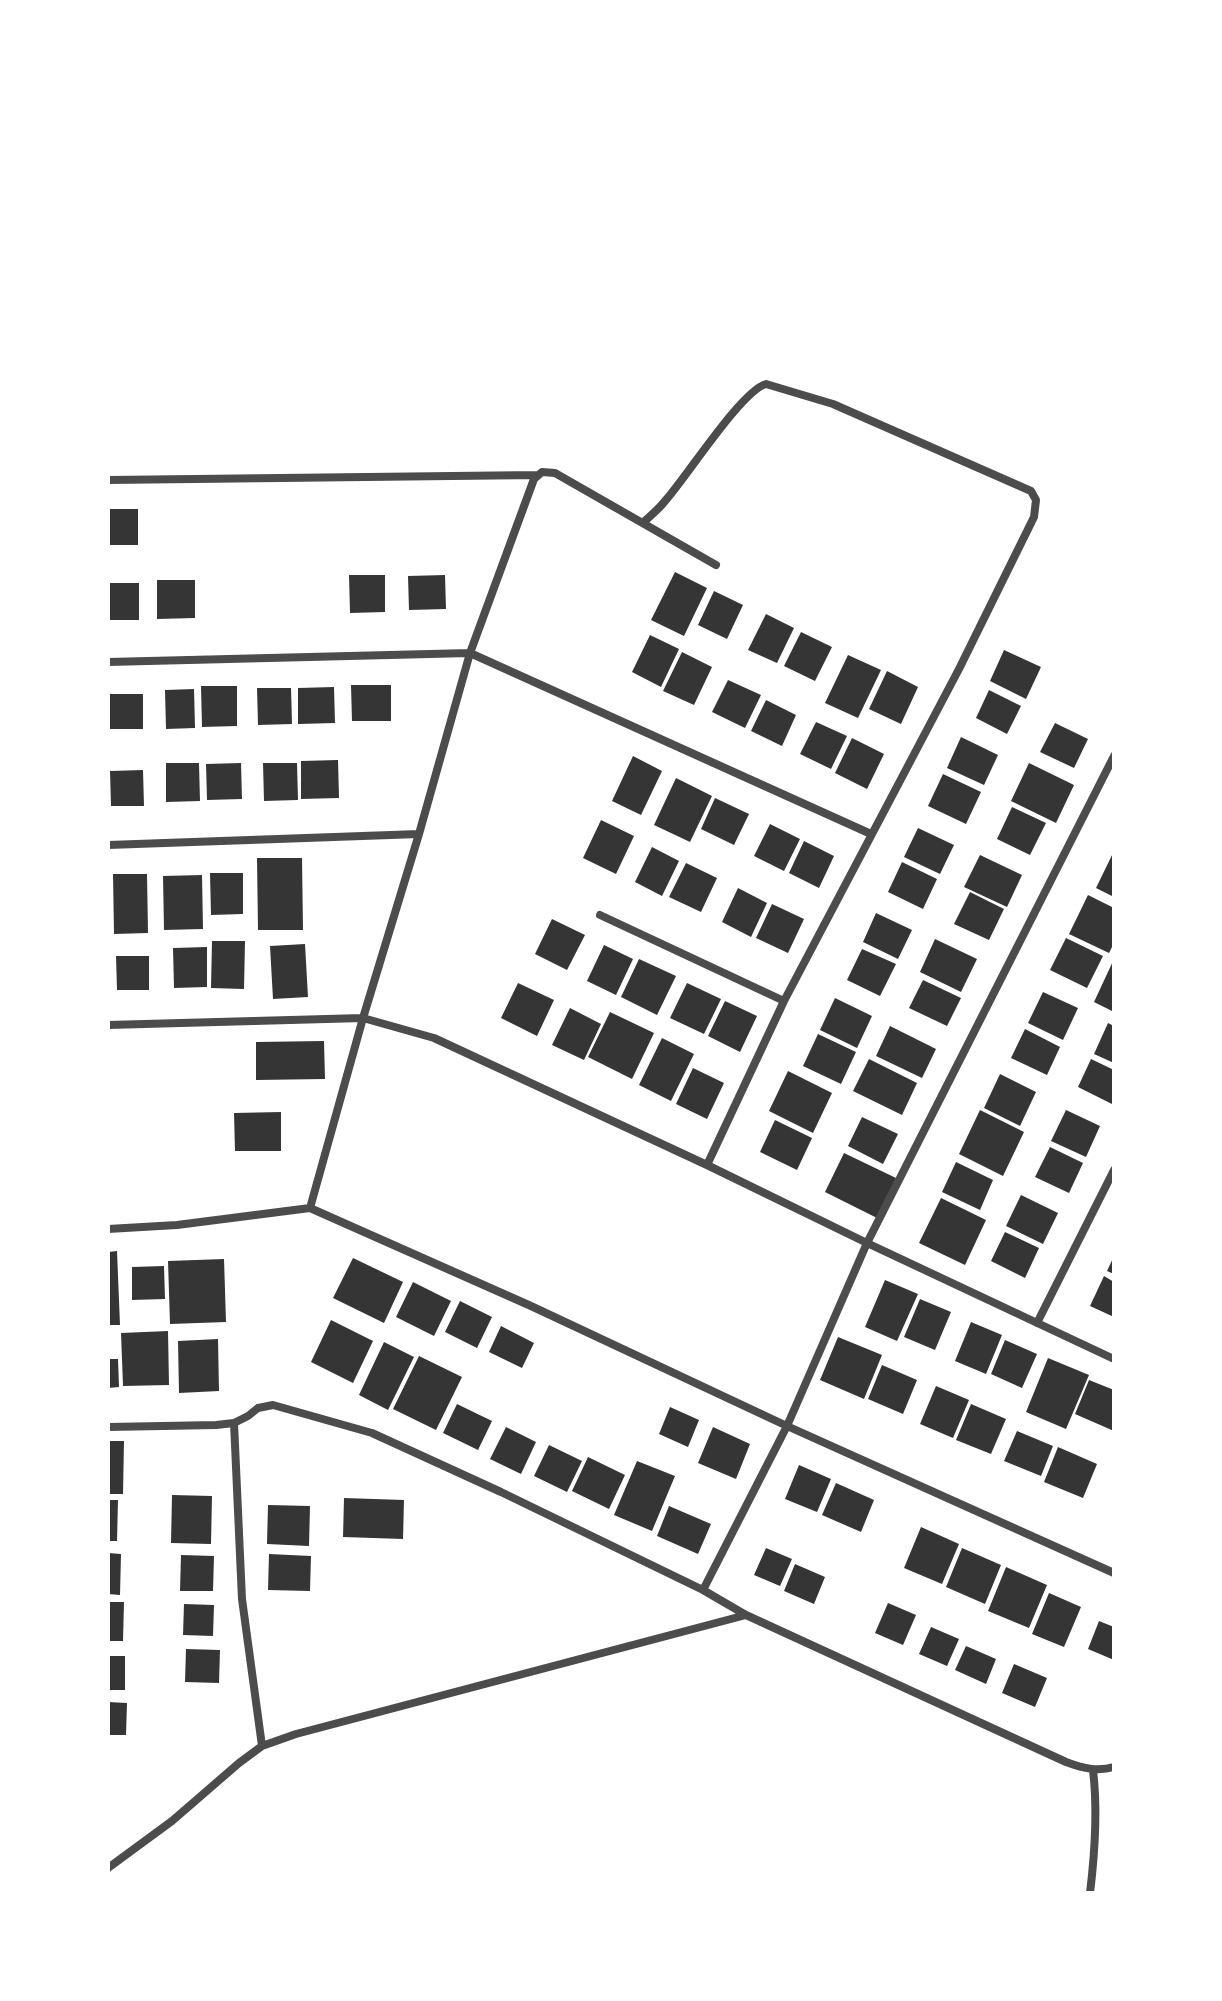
<!DOCTYPE html>
<style>
body{margin:0}
#map{position:relative;width:1222px;height:2001px;overflow:hidden;background:#fff;font-family:Poppins,sans-serif}
canvas{display:block}
.frame{position:absolute;inset:0;border:110px solid #fff;pointer-events:none}
</style>
<div id="map">
<canvas width="1222" height="2001"></canvas>
<div class="frame"></div>
</div>
<script>
const ctx = document.querySelector('canvas').getContext('2d');
ctx.lineJoin = 'round';
function paint(path, color) {
  ctx.fillStyle = color;
  ctx.fill(path, 'evenodd');
}
function strokePath(path, color, width, dash) {
  ctx.strokeStyle = color;
  ctx.lineWidth = width;
  ctx.lineCap = dash ? 'butt' : 'round';
  ctx.setLineDash(dash || []);
  ctx.stroke(path);
}
paint(new Path2D(`
 M108,509H138V545H108Z
 M675,572L707,588L684,636L651,620Z
 M349,575H385V612L350,613Z
 M445,575L446,609L409,610L408,576Z
 M157,580H195V618L157,619Z
 M108,583H139V620H108Z
 M714,591L743,605L727,639L698,625Z
 M766,614L794,628L777,663L748,650Z
 M801,632L832,647L815,681L784,666Z
 M650,635L679,649L661,687L632,672Z
 M1004,650L1041,667L1026,699L990,681Z
 M682,652L712,667L694,705L663,691Z
 M848,655L881,670L858,718L825,703Z
 M887,671L918,687L901,724L869,709Z
 M728,680L761,695L745,728L712,712Z
 M351,685H391V721H352Z
 M201,686H237V726L202,727Z
 M334,687L335,723L298,724V688Z
 M257,688H291L292,724L258,725Z
 M194,689L195,728L166,729L165,690Z
 M989,690L1021,706L1007,734L976,718Z
 M108,694H143V729H108Z
 M766,700L796,715L782,746L751,731Z
 M816,722L847,736L831,769L800,754Z
 M1055,723L1088,739L1074,768L1040,752Z
 M961,737L998,755L984,785L947,768Z
 M852,738L884,754L867,789L835,773Z
 M633,756L662,771L641,815L612,801Z
 M338,760L339,798L301,799V761Z
 M166,763H199L200,801L166,802Z
 M241,763L242,799L207,800L206,764Z
 M263,763H297L298,800L264,801Z
 M1029,763L1074,785L1056,823L1011,801Z
 M143,770L144,806H111L110,771Z
 M943,774L981,792L966,824L928,806Z
 M676,778L712,796L690,842L654,825Z
 M715,798L749,814L734,845L701,829Z
 M1012,807L1046,823L1030,855L997,839Z
 M601,820L634,836L616,874L583,858Z
 M770,824L800,839L784,871L754,856Z
 M918,828L954,845L940,874L904,857Z
 M804,841L834,856L819,888L789,873Z
 M652,847L679,861L662,896L635,882Z
 M1114,851V897L1096,888Z
 M980,855L1022,875L1007,907L964,887Z
 M257,858H302L303,930H258Z
 M902,862L937,879L923,909L888,892Z
 M686,863L717,878L701,912L669,897Z
 M210,873H243V914L211,915Z
 M113,874H147L148,933L114,934Z
 M202,875L203,929L164,930L163,876Z
 M738,888L767,903L751,937L722,922Z
 M970,892L1004,909L989,940L954,924Z
 M1088,895L1114,908V943L1109,953L1069,934Z
 M772,904L804,919L788,953L756,938Z
 M876,913L912,930L898,959L863,942Z
 M552,919L585,935L567,970L535,954Z
 M1066,938L1103,956L1087,988L1050,970Z
 M935,939L977,959L961,992L920,972Z
 M212,941H245L244,989L211,988Z
 M305,944L308,997L273,999L270,946Z
 M604,945L633,959L616,995L587,981Z
 M207,947V987L174,988L173,948Z
 M862,949L896,964L880,996L847,980Z
 M116,956H149V990H117Z
 M639,959L676,976L657,1015L621,997Z
 M1114,959V1012L1094,1002Z
 M923,980L961,998L947,1026L909,1008Z
 M518,983L554,1000L537,1036L501,1018Z
 M687,983L721,999L704,1034L670,1018Z
 M1043,992L1078,1008L1063,1040L1028,1023Z
 M835,998L872,1016L857,1048L820,1030Z
 M725,1001L757,1016L740,1052L708,1036Z
 M570,1008L601,1024L584,1060L552,1045Z
 M610,1012L654,1033L632,1079L588,1057Z
 M1108,1023L1114,1026V1063L1094,1054Z
 M890,1026L936,1049L922,1078L876,1056Z
 M1025,1029L1060,1047L1047,1075L1011,1058Z
 M818,1034L856,1052L841,1084L803,1066Z
 M662,1038L694,1054L671,1101L639,1085Z
 M324,1041L325,1079L256,1080V1042Z
 M869,1059L917,1083L902,1115L853,1091Z
 M1091,1059L1114,1070V1101L1112,1104L1078,1087Z
 M693,1068L724,1083L707,1119L676,1104Z
 M788,1071L832,1093L813,1133L769,1111Z
 M1000,1074L1036,1092L1020,1126L984,1108Z
 M980,1110L1024,1132L1003,1176L959,1154Z
 M1066,1110L1100,1126L1086,1157L1051,1141Z
 M281,1112V1151H235L234,1113Z
 M862,1117L898,1134L883,1164L848,1146Z
 M775,1120L812,1138L797,1170L760,1152Z
 M1050,1147L1083,1163L1069,1193L1035,1177Z
 M844,1153L896,1178L877,1218L825,1192Z
 M956,1162L993,1180L980,1210L942,1192Z
 M1021,1195L1058,1213L1043,1244L1006,1226Z
 M941,1198L986,1220L965,1265L919,1243Z
 M1005,1232L1039,1248L1025,1278L991,1261Z
 M117,1251L120,1325H108V1252Z
 M1114,1256V1274L1107,1271Z
 M353,1258L403,1282L384,1323L333,1298Z
 M224,1259L226,1322L170,1324L168,1261Z
 M164,1266L165,1299L132,1300V1267Z
 M1104,1276L1114,1282V1317L1090,1306Z
 M885,1280L918,1294L897,1341L865,1327Z
 M413,1282L451,1301L434,1336L396,1317Z
 M920,1299L951,1312L935,1350L904,1337Z
 M460,1301L492,1317L477,1348L445,1332Z
 M331,1320L373,1341L353,1383L311,1362Z
 M971,1322L1002,1335L986,1374L955,1361Z
 M501,1326L534,1343L522,1368L489,1352Z
 M168,1331L169,1385L123,1386L121,1333Z
 M838,1337L882,1355L864,1399L820,1380Z
 M218,1339L219,1391L179,1393L178,1341Z
 M1005,1340L1037,1354L1022,1388L991,1374Z
 M384,1342L414,1357L388,1410L359,1395Z
 M419,1356L462,1377L436,1430L393,1409Z
 M1048,1358L1089,1375L1066,1429L1026,1412Z
 M108,1359H118L119,1387L108,1388Z
 M882,1365L917,1380L903,1414L868,1399Z
 M1089,1380L1114,1390V1431L1075,1414Z
 M936,1386L969,1400L953,1438L920,1424Z
 M457,1404L492,1421L478,1450L443,1433Z
 M971,1404L1006,1419L991,1454L956,1440Z
 M670,1407L699,1420L688,1447L659,1434Z
 M506,1427L536,1442L521,1474L490,1459Z
 M713,1427L750,1444L736,1479L698,1463Z
 M1017,1431L1053,1446L1041,1476L1004,1461Z
 M108,1441H124L123,1494H108Z
 M549,1445L582,1461L567,1492L534,1476Z
 M1058,1447L1097,1464L1083,1498L1044,1482Z
 M588,1457L625,1475L609,1509L572,1491Z
 M637,1461L675,1476L652,1531L614,1515Z
 M799,1465L831,1479L817,1512L785,1499Z
 M836,1483L874,1500L861,1532L822,1515Z
 M172,1495L212,1496L211,1544L171,1543Z
 M344,1498L404,1500L403,1539L343,1537Z
 M108,1500H118L117,1541H108Z
 M268,1505L310,1506L309,1546L267,1544Z
 M669,1506L711,1524L698,1554L657,1536Z
 M921,1527L959,1544L942,1584L904,1568Z
 M766,1548L792,1559L780,1586L754,1575Z
 M962,1548L1001,1565L985,1604L946,1587Z
 M108,1553L121,1554L120,1595L108,1594Z
 M269,1554L311,1556L310,1591L268,1590Z
 M181,1555L214,1556L213,1591H180Z
 M795,1564L825,1577L814,1604L784,1591Z
 M1006,1567L1047,1585L1029,1628L988,1611Z
 M1049,1593L1081,1607L1064,1647L1032,1634Z
 M108,1602H124L123,1641H108Z
 M888,1603L916,1615L903,1645L875,1633Z
 M184,1604L214,1605L213,1636L183,1635Z
 M1099,1621L1114,1627V1660L1088,1649Z
 M931,1627L959,1639L947,1666L919,1654Z
 M966,1646L996,1659L986,1684L955,1670Z
 M186,1649L220,1650L219,1683L185,1682Z
 M108,1656H125V1690H108Z
 M1014,1664L1047,1678L1035,1707L1002,1693Z
 M108,1702L127,1703L126,1735H108Z`), '#353535');
strokePath(new Path2D(`
 M108,480L538,475
 M643,523C650,516 659,509 665,501C686,478 741,391 766,384L833,404L1031,491L1036,500L1034,517L959,669L784,1001L707,1165
 M108,662L470,653L871,834
 M108,845L419,834
 M600,915L784,1001
 M108,1025L363,1018L434,1038L707,1165L867,1243L1114,1359
 M310,1208L363,1018L419,834L470,653L534,479L542,472L555,473L716,565
 M108,1229L177,1225L310,1208L531,1306L787,1426L1114,1573
 M1037,1323L1114,1170
 M234,1423L242,1599L262,1746
 M108,1427L216,1425L234,1423L248,1416L258,1408L273,1405L372,1433L501,1492L703,1590L746,1615L1066,1762C1082,1768 1097,1772 1114,1767
 M703,1590L787,1426L867,1243L1114,756
 M108,1868L172,1821L239,1763L262,1746L296,1734L746,1615
 M1090,1893C1095,1852 1098,1811 1093,1770`), '#4c4c4c', 8);
</script>
